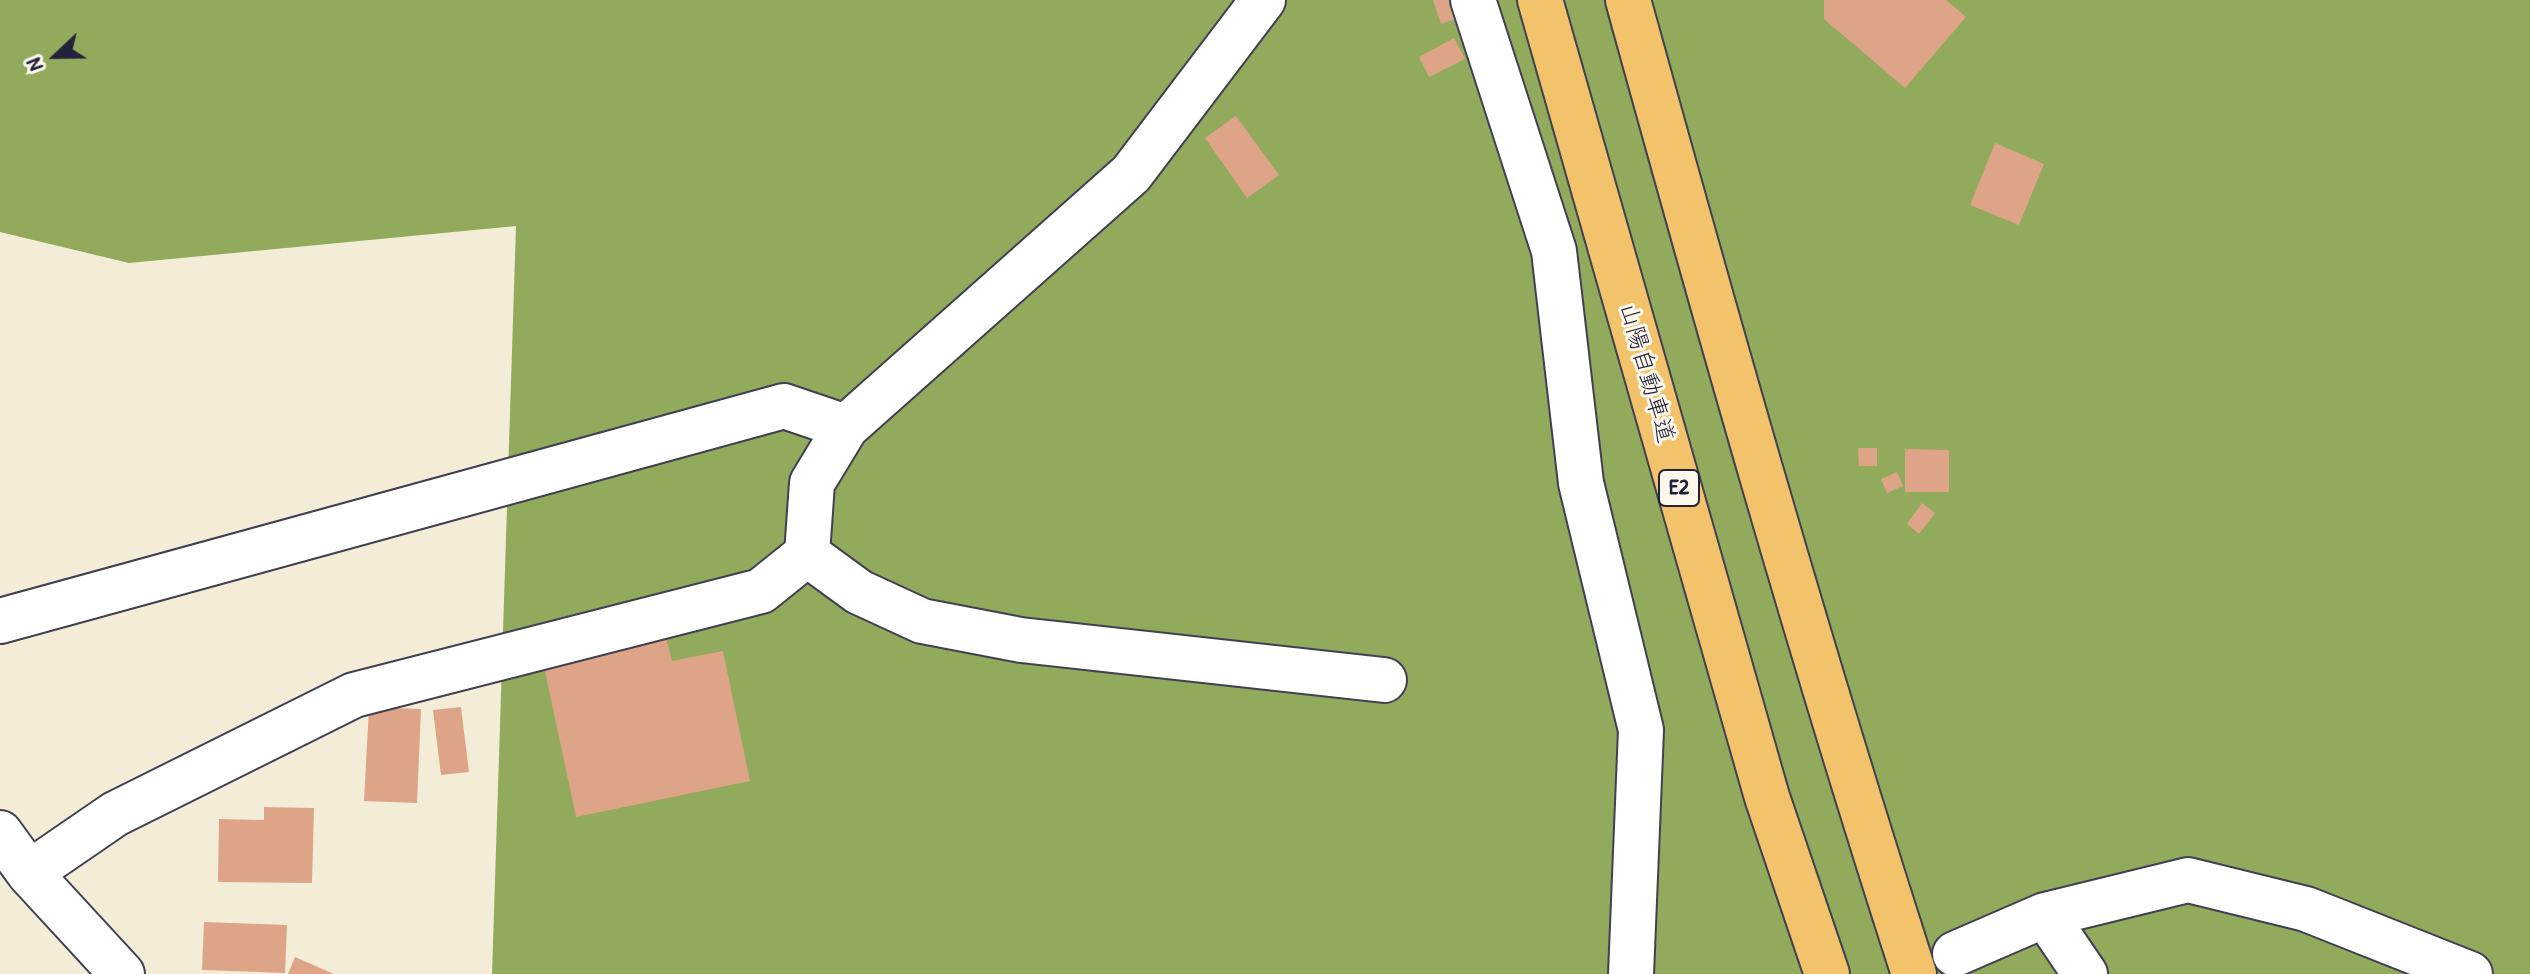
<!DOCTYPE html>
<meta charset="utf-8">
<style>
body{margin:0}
#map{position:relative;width:2530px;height:974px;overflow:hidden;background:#f3edd7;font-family:"Patrick Hand",sans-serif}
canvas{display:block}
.north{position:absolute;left:16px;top:16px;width:80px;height:80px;-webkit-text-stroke:6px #fbf7ec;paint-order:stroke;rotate:248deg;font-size:22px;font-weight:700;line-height:32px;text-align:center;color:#22223b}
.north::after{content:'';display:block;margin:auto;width:28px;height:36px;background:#22223b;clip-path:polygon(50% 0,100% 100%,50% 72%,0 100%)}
</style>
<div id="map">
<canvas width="2530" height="974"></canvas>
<div class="north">N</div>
</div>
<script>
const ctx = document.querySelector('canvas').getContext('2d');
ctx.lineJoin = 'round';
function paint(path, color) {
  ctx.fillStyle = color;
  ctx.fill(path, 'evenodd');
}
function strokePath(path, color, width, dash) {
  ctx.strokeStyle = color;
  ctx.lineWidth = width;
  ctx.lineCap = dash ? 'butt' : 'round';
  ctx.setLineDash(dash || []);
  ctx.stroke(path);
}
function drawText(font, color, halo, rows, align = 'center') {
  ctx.font = font + ' "Patrick Hand","Klee One",sans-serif';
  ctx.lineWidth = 6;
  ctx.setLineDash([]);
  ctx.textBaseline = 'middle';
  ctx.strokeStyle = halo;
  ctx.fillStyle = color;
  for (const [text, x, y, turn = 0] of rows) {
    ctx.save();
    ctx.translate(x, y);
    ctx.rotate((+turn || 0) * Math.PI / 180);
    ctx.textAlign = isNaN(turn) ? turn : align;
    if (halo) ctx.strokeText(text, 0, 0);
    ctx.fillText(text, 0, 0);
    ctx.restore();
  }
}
paint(new Path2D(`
 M0,0H2530V974H492L516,226L129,263L0,232Z`), '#92aa5b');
paint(new Path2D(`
 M1433,0H1461L1467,15L1441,24Z
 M1824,0H1946L1966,17L1905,88L1824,19Z
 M1454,38L1465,59L1429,77L1419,57Z
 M1236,116L1279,175L1247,198L1205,138Z
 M1995,143L2044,164L2019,225L1970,205Z
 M1858,448H1877V466H1859Z
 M1905,449L1949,450V492H1905Z
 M1897,472L1903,486L1887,493L1881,479Z
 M1922,503L1935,513L1919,534L1907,524Z
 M666,637L672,661L723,651L750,781L576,817L543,662Z
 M369,707L421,709L417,803L364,801Z
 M461,707L469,772L441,775L433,710Z
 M264,807L314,808L312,883L218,882L219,819L264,820Z
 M204,922L287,925L285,973L202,970Z
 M295,957L334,974H288Z`), '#dea488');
const minor = new Path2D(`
 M1473,0L1554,251L1581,483L1641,730L1631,974
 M807,554L859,592L922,621L1021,640L1384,680
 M0,621L784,406L846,427
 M0,833L29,873L122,974
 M29,873L115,814L354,695L761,591L807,554L812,483L846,427L1131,174L1263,0
 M2045,915L2085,974
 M1955,954L2045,915L2188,880L2306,909L2470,974`);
const highway = new Path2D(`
 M1540,0L1767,797L1827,974
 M1628,0C1718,326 1810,652 1914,974`);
strokePath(minor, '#414052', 48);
strokePath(highway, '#414052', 48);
strokePath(minor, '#fff', 44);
strokePath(highway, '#f2c36a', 44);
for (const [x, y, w] of [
 [1679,488,40]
]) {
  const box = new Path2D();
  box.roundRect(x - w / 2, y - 18, w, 36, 6);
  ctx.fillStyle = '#fbf7ec';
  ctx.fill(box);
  strokePath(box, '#22223b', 2);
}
drawText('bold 22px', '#22223b', null, [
 ["E2",1679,488]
]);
drawText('24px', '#22223b', '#fbf7ec', [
 ["山陽自動車道",1646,373,74]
]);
</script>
